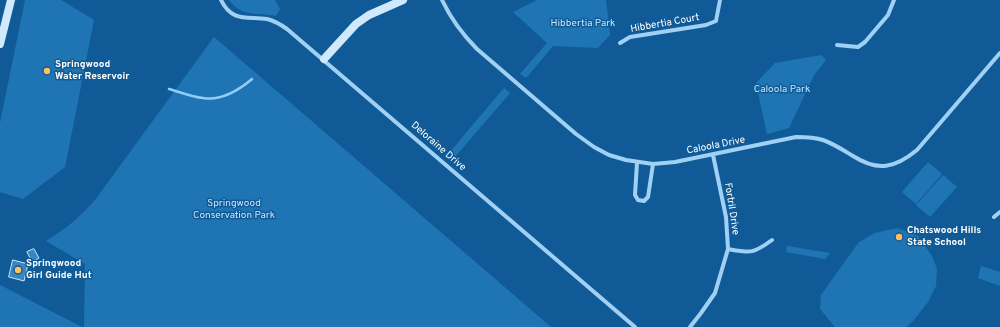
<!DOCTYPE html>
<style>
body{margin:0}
canvas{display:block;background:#105b97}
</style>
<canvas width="1000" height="327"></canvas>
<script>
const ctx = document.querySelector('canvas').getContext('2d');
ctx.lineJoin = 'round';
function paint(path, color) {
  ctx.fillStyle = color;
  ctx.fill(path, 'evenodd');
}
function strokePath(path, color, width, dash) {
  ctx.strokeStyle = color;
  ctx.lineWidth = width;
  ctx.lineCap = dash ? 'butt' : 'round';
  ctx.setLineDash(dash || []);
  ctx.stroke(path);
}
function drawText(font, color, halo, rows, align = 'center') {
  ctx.font = font + ' Overpass,sans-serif';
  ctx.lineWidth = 3;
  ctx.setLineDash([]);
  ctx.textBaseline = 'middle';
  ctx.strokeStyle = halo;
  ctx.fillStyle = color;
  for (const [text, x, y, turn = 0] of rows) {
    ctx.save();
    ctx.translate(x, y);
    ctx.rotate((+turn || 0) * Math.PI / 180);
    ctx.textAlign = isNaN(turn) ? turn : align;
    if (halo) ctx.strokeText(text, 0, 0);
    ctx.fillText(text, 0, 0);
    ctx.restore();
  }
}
paint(new Path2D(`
 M25,0H61L94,20L65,167L23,199L0,192V123Z
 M229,0H275L280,9L276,16C258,12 242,18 229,0Z
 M537,0H606L610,35L598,48L553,46L526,78L520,74L547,43L513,12Z
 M214,37L551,327H84L85,264L46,241C66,229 79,218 95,200Z
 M821,55L826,60L814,75L789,128L767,134L756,83L775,63Z
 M504,88L510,93L455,157L449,153Z
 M928,162L942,174L916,204L902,192Z
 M943,175L957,187L930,217L916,205Z
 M897,228L918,236L932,256L937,269L936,286L928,302L913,321L906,327H835L820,309L821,295L859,242L875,233Z
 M787,246L830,253L825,259L786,252Z
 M981,266L1000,272V286L978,278Z
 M0,285L82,327H0Z`), '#1f75b4');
strokePath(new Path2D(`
 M169,89C180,92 192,97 203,98C221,101 239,90 252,79`), '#92cdf7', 2.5);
const building = new Path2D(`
 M34,249L39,258L32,262L27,252Z
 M13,260L28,264L24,281L9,277Z`);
paint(building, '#3985bf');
strokePath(building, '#c8e7fe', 1);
strokePath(new Path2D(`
 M221,0C232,23 248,16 267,19C275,21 280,24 287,29L635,327
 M442,0C451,19 462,34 477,49L576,134L594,147L609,155L626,160L653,164L675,162L796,137C805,137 814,137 823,140C834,144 843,150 853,156C878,172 895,168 917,150L1000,53
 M620,43L630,37L706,25L716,21L720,0
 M837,45L858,47L865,42L888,15L894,0
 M637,163L635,195L638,200L644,201L648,197L653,164
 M994,217L1000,212
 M728,249C751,253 753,254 772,240
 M690,327L701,313L715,293L728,249L726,217L713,155`), '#a0d0f4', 4);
strokePath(new Path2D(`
 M0,44L11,0
 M324,59L356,24L369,15L403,0`), '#d0e9fd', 8);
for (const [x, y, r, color] of [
 [47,71,4,"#ffbf63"],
 [899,237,4,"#ffbf63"],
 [18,270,4,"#ffbf63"]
]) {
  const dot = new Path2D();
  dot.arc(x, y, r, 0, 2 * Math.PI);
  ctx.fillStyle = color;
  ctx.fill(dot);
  strokePath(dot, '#105b97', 1.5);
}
drawText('10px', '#c8e7fe', '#105b97', [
 ["Hibbertia Park",583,24],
 ["Caloola Park",782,90],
 ["Springwood",234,204],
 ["Conservation Park",234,216]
]);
drawText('10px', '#fff', '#105b97', [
 ["Hibbertia Court",665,24,-10],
 ["Caloola Drive",716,146,-11],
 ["Deloraine Drive",438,147,41],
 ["Fortril Drive",731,209,81]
]);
drawText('bold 10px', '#fff', '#105b97', [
 ["Springwood",55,65],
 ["Water Reservoir",55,77],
 ["Chatswood Hills",907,231],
 ["State School",907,243],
 ["Springwood",26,264],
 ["Girl Guide Hut",26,276]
], 'left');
</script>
